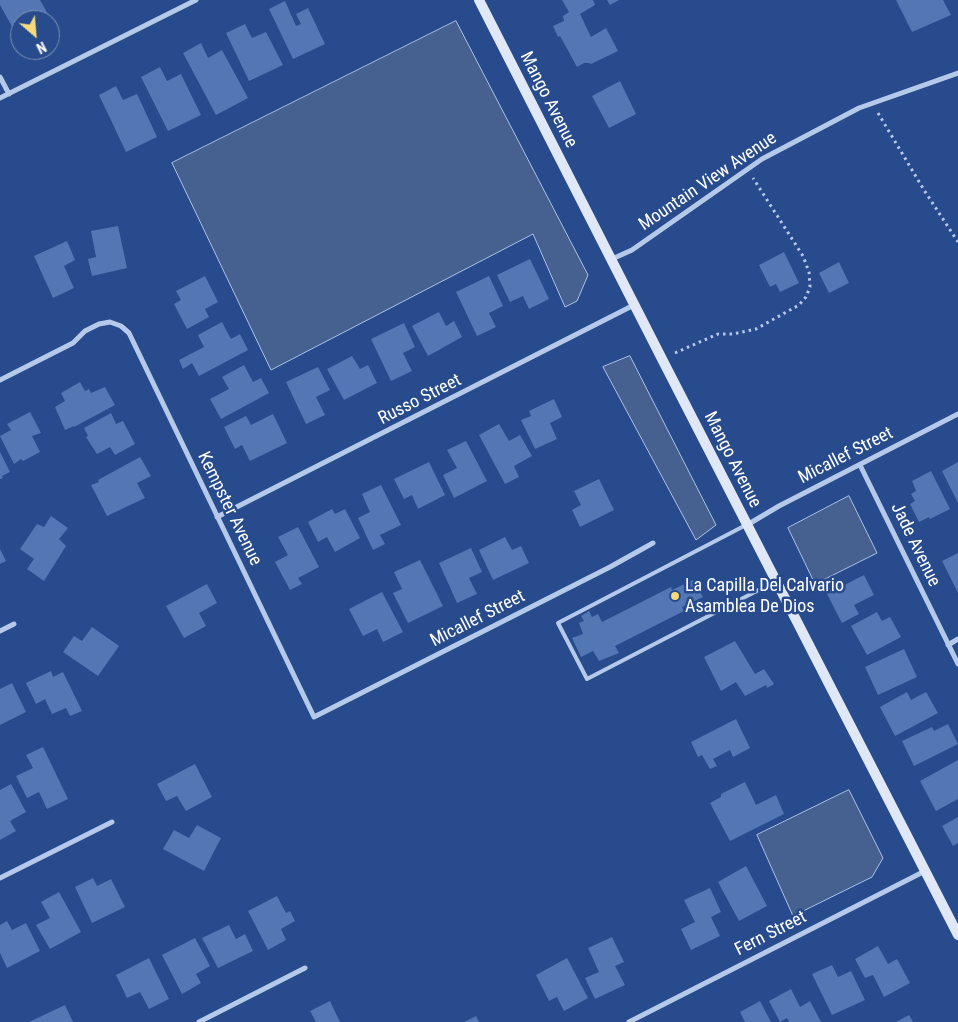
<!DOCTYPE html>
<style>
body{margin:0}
#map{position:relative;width:958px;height:1022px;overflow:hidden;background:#274b8c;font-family:"Roboto Condensed",sans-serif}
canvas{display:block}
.north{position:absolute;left:10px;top:10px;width:50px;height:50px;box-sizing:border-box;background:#274b8c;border:1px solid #7d93ba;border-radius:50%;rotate:153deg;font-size:14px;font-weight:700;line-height:20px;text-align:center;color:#fff}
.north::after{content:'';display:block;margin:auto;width:18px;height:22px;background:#f3da7a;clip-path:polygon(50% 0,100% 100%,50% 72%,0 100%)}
</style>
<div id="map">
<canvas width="958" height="1022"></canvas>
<div class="north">N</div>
</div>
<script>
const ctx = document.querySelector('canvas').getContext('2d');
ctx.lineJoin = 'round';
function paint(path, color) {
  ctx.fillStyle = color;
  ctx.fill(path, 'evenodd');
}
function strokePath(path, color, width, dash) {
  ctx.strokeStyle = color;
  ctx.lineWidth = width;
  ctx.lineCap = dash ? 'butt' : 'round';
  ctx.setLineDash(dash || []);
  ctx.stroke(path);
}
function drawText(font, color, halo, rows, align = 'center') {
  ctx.font = font + ' "Roboto Condensed",sans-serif';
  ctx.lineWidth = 5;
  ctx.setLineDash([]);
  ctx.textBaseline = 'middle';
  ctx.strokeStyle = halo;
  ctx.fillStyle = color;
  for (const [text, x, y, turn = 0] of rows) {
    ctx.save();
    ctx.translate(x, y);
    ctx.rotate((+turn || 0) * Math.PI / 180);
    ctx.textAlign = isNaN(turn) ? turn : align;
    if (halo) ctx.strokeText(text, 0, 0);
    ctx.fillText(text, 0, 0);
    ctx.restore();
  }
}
const water = new Path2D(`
 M456,21L588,275L577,301L565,307L533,234L271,370L172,163Z
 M630,356L716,525L696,540L603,367Z
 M849,496L877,553L815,584L788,528Z
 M849,790L883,858L872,877L793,916L757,835Z`);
paint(water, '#46608f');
strokePath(water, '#aac3eb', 1);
paint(new Path2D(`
 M0,0H40L56,28L50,31V20H20V29L15,32L0,5Z
 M562,0H593L595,5L580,14L591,37L606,28L618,51L591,64L589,63H584L577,67L560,36L558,37L553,26L564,21L563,16L569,12Z
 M607,0H619L610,5Z
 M896,0H943L951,15L912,32Z
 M285,1L296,26L301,24L296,14L308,8L325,44L293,59L269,9Z
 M245,24L252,38L266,32L283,65L249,81L226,33Z
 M201,43L208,58L222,50L248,98L216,115L183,53Z
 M160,67L167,81L181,74L201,115L168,131L141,77Z
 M620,81L636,114L609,128L592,96Z
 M116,86L123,100L137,94L157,137L126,152L99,95Z
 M118,226L127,268L92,276L88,259L96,257L91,231Z
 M67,241L75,260L64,266L74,288L53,298L34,256Z
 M784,252L799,283L780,292L776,284L770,287L759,265Z
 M530,259L549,299L529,309L523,296L510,302L497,275Z
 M839,262L849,283L829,293L819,273Z
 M205,276L218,302L205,309L209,317L187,329L174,304L181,300L176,291Z
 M489,276L503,306L489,313L496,327L477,336L456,292Z
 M439,312L446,326L454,321L462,337L428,356L412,326Z
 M222,322L231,339L240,334L248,350L199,376L192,363L183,369L179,360L204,347L198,335Z
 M404,323L415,347L403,353L412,371L391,381L371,339Z
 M352,356L360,369L368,365L377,383L344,400L327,369Z
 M244,365L253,382L261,378L269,393L221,419L210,399L229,389L222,377Z
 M318,367L330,390L316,397L325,415L306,424L286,382Z
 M80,382L85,391L89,389L91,393L105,387L115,405L74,427V426L65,430L55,407L65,401L61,393Z
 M554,399L562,417L550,423L557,439L535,449L521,420L531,416L529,411Z
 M30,412L41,433L32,436L40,452L23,461L21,459L14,464L0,436L11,430L7,424Z
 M111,413L116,424L123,421L135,444L115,455L110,447L97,454L86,437L88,436L84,428Z
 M273,414L287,443L250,461L242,445L235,449L224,427L246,416L251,425Z
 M499,424L509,441L520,435L532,456L514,466L519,477L505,484L479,435Z
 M466,441L487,481L454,498L443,475L457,468L447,450Z
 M0,452L10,472L2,476L3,478L0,479Z
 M140,457L151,476L137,483L145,498L107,516L91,485L99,482L98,480Z
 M429,462L445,495L418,509L412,495L404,499L394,479Z
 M958,462V503L942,471Z
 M931,471L950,509L930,519L929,517L919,522L910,504L915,501L911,494L916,491L912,481Z
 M599,479L614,510L580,527L572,510L581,505L574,491Z
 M381,485L401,525L380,535L385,544L373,550L358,518L370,512L362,494Z
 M332,509L335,514L345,509L360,538L335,552L327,537L318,542L308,522Z
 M51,516L68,528L59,539L66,546L44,581L27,569L34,559L20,549L37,524L44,527Z
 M298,527L319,567L298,578L302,584L290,590L275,562L288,555L278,537Z
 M505,537L512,550L521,546L529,563L493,580L479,550Z
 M471,548L482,572L469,578L477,594L457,603L439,563Z
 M0,549L6,561L0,564Z
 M958,553V593L942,561Z
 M420,560L443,606L408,623L393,593L402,589L394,572Z
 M864,575L874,595L854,605L859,614L842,623L827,594Z
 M693,580L703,597L682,607L684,611L615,646L619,653L599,661L593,651L581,657L572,638L583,634L579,623L584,621L581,616L589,611L592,617L598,614L602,622L671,587L672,590Z
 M207,584L217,603L199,613L206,626L184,638L166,606Z
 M382,592L403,632L383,642L377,629L363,636L349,609Z
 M877,612L882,621L890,617L901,637L867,655L851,626Z
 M92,627L119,646L98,676L63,652L74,636L82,641Z
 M735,641L755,674L764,669L774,684L767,688L766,685L745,696L736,682L721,691L704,657Z
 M904,649L917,677L878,695L865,667Z
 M51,671L53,677L63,672L82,711L70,716L66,708L52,714L45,699L36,704L26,683Z
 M12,683L26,712L0,725V689Z
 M907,692L911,700L926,692L938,713L895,736L880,707Z
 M736,719L750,748L733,757L730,750L713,759L717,766L710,769L702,755L698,757L691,742Z
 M948,724L958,744L914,766L902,741L932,727L934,731Z
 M43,747L68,799L47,809L39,792L27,798L16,776L33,768L26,755Z
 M958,760V799L936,811L920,781Z
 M195,764L212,797L186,811L177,796L166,801L157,784Z
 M745,782L756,805L776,795L784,814L730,841L710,803L721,797V794Z
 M11,784L26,812L10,821L16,831L0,840V790Z
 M958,817V843L953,846L942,826Z
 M197,825L221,838L204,871L163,849L174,830L189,838Z
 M746,866L767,906L739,921L718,882Z
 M93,878L97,886L111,879L125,907L92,923L75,887Z
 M710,888L721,912L711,917L720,936L691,950L681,929L695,922L684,900Z
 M59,892L81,932L50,949L36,925L50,918L41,902Z
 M277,896L286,913L290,911L295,921L281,929L286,940L268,950L248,911Z
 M7,921L12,930L26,923L40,951L7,968L0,953V925Z
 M229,925L236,939L245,934L253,951L218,968L202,938Z
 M612,937L624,962L615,966L625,985L595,999L585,978L599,972L588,948Z
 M195,938L210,966L196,974L201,983L182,994L162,955Z
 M878,946L888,964L897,959L910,983L884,997L873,975L865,978L855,959Z
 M149,958L169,999L149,1009L140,992L127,998L116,975Z
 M567,958L588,998L564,1011L557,997L549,1001L536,975Z
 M832,965L838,977L851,971L865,1000L832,1015L812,974Z
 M791,989L800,1007L810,1001L821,1022H789L787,1018L780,1022L769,1001Z
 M330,1001L340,1022H316L310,1011Z
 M760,1001L771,1022H745L740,1012Z
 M65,1005L73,1022H29Z
 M909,1015L913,1022H896Z
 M476,1016L479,1022H464Z`), '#5376b4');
strokePath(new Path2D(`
 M878,113L924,190L958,242
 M675,353L718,334H733L756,329L799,305L806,297L810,287L809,272L803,256L753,178`), '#b5c9ea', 3, [2.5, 4]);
strokePath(new Path2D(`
 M746,525L558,623L587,679L776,581`), '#b5c9ea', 4);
strokePath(new Path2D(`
 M0,77L9,94
 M0,98L196,0
 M612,259L632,250L762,159L859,108L958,73
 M0,380L73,343L85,331L99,324L110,322L121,326L129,333L314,717L610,567L653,543
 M860,465L958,664
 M217,517L634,305
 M747,525L779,506L958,414
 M0,631L14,624
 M948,645L958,639
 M0,878L112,822
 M199,1022L305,968
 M629,1022L925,871`), '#b5c9ea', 5);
strokePath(new Path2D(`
 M479,0L662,359L958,935`), '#e0e8f8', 10);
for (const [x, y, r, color] of [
 [675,596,5,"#f3da7a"]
]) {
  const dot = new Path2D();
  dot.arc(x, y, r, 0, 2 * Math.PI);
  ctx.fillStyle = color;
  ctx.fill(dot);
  strokePath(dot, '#274b8c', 2);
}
drawText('18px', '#fff', '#274b8c', [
 ["Mango Avenue",548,100,63],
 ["Mountain View Avenue",708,182,-34],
 ["Russo Street",420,400,-27],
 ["Micallef Street",846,456,-27],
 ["Mango Avenue",732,460,63],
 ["Kempster Avenue",229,509,64],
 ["Jade Avenue",915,545,64],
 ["Micallef Street",478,619,-27],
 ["Fern Street",771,934,-27]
]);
drawText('18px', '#fff', '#274b8c', [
 ["La Capilla Del Calvario",685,586],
 ["Asamblea De Dios",685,607]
], 'left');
</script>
